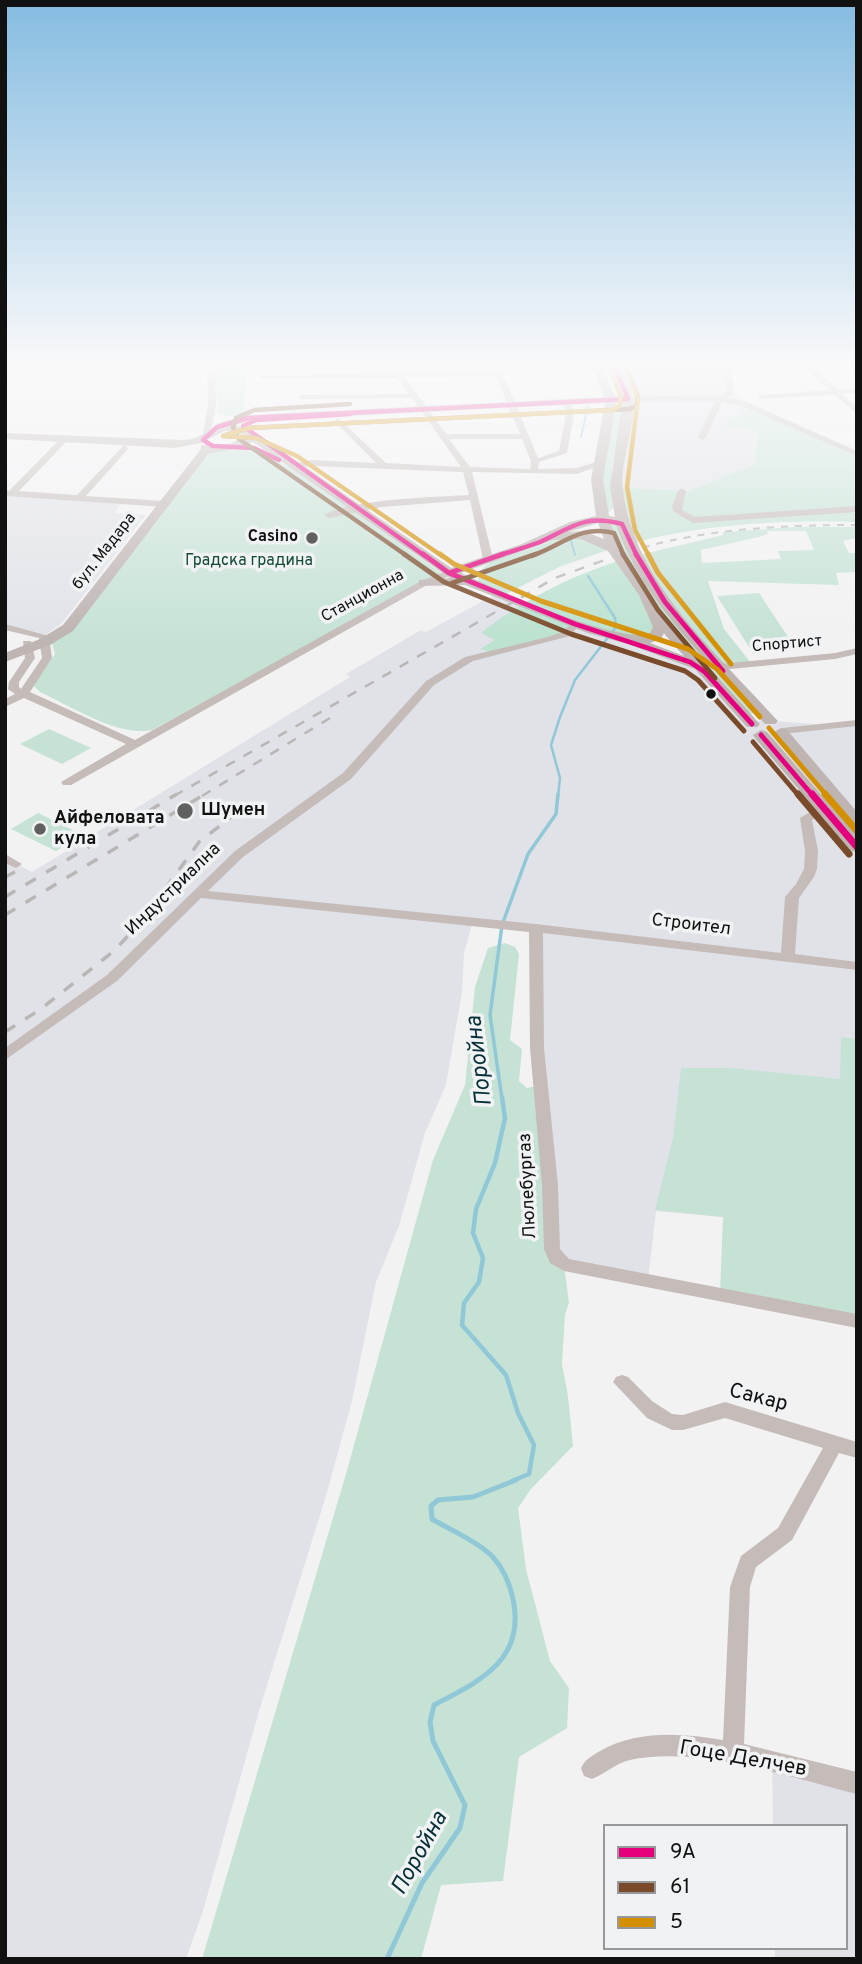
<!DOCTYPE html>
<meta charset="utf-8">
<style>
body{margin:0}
#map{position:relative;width:862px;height:1964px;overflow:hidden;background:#f2f2f3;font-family:Overpass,sans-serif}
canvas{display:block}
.frame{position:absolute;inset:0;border:7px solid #111;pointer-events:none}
.legend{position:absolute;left:603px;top:1824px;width:245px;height:126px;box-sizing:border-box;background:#f1f2f4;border:2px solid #979899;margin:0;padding:9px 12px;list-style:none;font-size:21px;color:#111}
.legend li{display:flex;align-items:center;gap:14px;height:35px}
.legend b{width:35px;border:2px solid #979899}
</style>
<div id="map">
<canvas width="862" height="1964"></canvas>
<div class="frame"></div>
<ul class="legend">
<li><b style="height:9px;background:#e5007d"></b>9А</li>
<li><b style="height:9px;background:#7a4b2a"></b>61</li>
<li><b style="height:9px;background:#d49003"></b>5</li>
</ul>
</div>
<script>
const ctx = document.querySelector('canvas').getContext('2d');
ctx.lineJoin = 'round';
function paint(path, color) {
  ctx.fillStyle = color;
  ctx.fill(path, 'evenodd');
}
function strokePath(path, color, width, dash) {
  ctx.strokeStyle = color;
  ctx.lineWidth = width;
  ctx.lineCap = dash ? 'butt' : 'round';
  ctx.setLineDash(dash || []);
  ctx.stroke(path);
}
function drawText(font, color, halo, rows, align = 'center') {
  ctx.font = font + ' Overpass,sans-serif';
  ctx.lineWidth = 7;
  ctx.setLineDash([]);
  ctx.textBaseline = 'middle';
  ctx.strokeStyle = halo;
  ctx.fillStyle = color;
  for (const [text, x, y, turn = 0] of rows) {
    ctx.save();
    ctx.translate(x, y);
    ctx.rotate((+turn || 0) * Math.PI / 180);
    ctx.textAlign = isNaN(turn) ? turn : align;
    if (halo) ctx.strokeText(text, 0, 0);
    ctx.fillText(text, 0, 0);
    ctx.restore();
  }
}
paint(new Path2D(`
 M614,365H727L730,390L757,408L725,428L758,430L755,464L688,491L616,487L628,405Z
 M5,493L122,501L115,513L146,515L62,623L44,636L5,627Z
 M496,594L690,662L752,724L761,720L828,725L857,723V809L846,810L857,823V1321L722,1217L656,1211L648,1281L556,1258L536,929L473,921L464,953L462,992L446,1085L425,1133L399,1226L376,1282L352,1401L326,1496L259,1711L203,1911L186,1959H5V858L32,872L350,677L346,674L421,630L426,632Z
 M772,1763L857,1783V1959H775V1948H846V1826H773Z`), '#e1e2e8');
paint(new Path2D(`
 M214,365H246L244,415L228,416L218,413Z
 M614,404H625L612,466L613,508L606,514L601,468Z
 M744,408H757L857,454V509L851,510L857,515V522C779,520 705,524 629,544L635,556L723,535V532L795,527H857V538L843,541L849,553H857V572L836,573L839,585L708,581L724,629L751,663L720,667L683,628L755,713L748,714L674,629L639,582L607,520L616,522V487L688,491L755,464L758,430L725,428L729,417L739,418ZM767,531H806L814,550L778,551L781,559L702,563L701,550L759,537L768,534Z
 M240,448L250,449L292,468L441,573L152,730C117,737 71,706 40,692L33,685L55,654L52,643L207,454L222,449Z
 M577,536L608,550L559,567L506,594L481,585L478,579L482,569L491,562L561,538Z
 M759,593L796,649L752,652L717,596Z
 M49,729L91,748L62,764L20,744Z
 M38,813L83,835L56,851L11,829Z
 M505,943L515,947L519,954L510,1040L522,1049L519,1081L527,1088L541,1085L550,1221L564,1265L569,1303L565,1314L562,1364L568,1396L573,1446L531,1489L518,1508L526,1569L550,1661L569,1688L567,1728L519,1757L503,1881L441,1885L421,1959H202L346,1474L433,1160L465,1085L475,987L488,948Z
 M841,1037L857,1039V1321L720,1293L723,1217L655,1210L673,1138L681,1068H731L840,1079Z`), '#c5e2d5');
paint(new Path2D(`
 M621,560L660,627L651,639L575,624L566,634L490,652L480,649L495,640L481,633C524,599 569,577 621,560Z`), '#bce2d0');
strokePath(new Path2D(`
 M581,437L588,406
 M570,537L575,555`), '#91c8d7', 2);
strokePath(new Path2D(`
 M558,796L560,778L551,745L560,717L575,680L616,627L615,618L588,576`), '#91c8d7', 2.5);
strokePath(new Path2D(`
 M502,1099L490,1015L502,925L528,854L556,814L558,794`), '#91c8d7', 3.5);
strokePath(new Path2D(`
 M502,1097L505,1118L495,1163L476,1209L473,1233L483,1258L479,1282L464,1303L462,1325L506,1375L518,1413L534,1445L529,1474L512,1481`), '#91c8d7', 4.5);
strokePath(new Path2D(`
 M387,1959L422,1883L460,1828L465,1805L433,1741L430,1722L434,1705C480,1681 526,1660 513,1599C510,1584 503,1568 492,1556C475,1540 452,1531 432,1519L431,1506L438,1500L473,1497L516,1480`), '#91c8d7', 5);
paint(new Path2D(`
 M207,365H215L216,404L211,433L207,435L203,433L208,404Z
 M493,365L500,367L538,458L559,451L566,414L563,402L567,400L571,402L574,414L567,453L539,462L538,469L576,468L600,461L604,464L577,474L472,472L493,559L488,562L483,559L470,500L382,507L329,518L324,515C351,499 435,497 469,495L463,472L312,466L292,468L288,465L312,460L376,463L336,423V419H339L386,463L461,467L412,398L301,399L297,397L301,395L409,394L397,378L262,379L258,377L262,375L394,373L391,369L395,367L402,373L494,372ZM496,376L520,434H446L405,377ZM449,439H522L531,461L530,469L470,467Z
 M723,365H731L734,393L727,398L744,401L857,451V456L739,405L722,402L706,438L702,440L698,438L715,401H628L624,399L628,397L705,395L718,397L726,392Z
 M802,365H811L838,390L857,389V393L842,394L857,407V414L834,395L759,399V395H762L829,390Z
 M62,437L69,439L19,491L77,495L124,445L128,448L127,450L86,496L164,501L168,504L164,507L5,496V490L9,491Z
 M682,488L686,491L682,510L695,517L857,506V512L693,523L673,511L672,506L678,491Z
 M449,570L452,571V575L427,585L71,785H63L61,782L126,744L24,698L5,707V699L15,694L8,689L9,682L25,658L23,641H31L35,658L19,682V687L21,689L42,658L39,638L5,630V624L49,636L52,658L30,692L135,740L421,581Z
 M575,621L580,624L570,636L473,661L434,685L351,779L243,857L208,891L536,924L781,953L785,897L796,884L804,869L805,851L800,818L820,806H828L830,809L812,820L818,851L817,869L814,877L799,898L795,954L857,962V970L543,933L544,1048L558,1185L560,1249L569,1259L857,1314V1328L564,1271L550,1263L544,1249L542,1185L530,1048L529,932L201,898L117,981L5,1060V1048L107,975L235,851L343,773L426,681L465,657L548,637L562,632Z
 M857,648V654L835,659L720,670L715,667L720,664L835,653Z
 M857,720V726L782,734L776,731L782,728Z
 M5,854L22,864L16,868L5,863Z
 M622,1375L628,1377L652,1401L672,1414L683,1415L725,1402L857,1442V1458L839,1453L792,1540L756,1567L750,1587L744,1744L857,1772V1794C793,1778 695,1745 630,1760C616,1763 605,1774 592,1779L584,1776L581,1768C585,1759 592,1756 600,1751C637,1730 682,1733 723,1740L730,1587L741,1556L778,1528L823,1448L725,1418L683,1430H672L647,1418L613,1382L616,1377Z`), '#c5bcba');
paint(new Path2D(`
 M591,365H601L615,396H621L609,365H619C624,376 632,389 633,400C636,430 619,461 623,490C634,583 716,652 775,718L778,721L775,724H765C711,664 643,603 616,525L611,524C636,594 708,665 757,721L760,724L757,727H747L695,669L628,644L588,633L465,585L419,586V580L450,578L253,442L235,449L208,454L73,631L50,645L5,662V653L40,639L63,625L201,449V445L230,444L245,436L239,432L225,431L201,443L175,448L5,439V433L183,440L193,439L221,425L222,422L248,415L604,397ZM605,403L591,479L596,516L570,522L522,544L451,568L255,432L236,425L248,421ZM616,403H622L610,487L615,517L609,516L603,479ZM598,523L604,539L583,531L568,532ZM581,539L608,551L639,595L653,627L650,633C619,645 495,589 461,573L553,540ZM664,633L666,636L684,656L650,643L661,639Z
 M781,728L787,730L857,812V828L851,827L775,736L773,733Z
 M761,730L767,732L857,836V852L851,851L755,738L753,735Z`), '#beb4b2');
strokePath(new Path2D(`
 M616,556C692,529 778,525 857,525`), '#b9b6b6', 2, [7, 7]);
strokePath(new Path2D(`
 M174,796L555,578L621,554
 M202,796L330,718`), '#b9b6b6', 2.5, [10, 10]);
strokePath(new Path2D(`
 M5,877L15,872
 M5,897L177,794
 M5,915L205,794
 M5,1032L41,1009L115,950L145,917L199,842L247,805`), '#b9b6b6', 3.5, [12, 12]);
strokePath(new Path2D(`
 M351,414L256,420L243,426L425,556
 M279,460L254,448L213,446L203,440L217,427L248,418L628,399L614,365
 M498,556C512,551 527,547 540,542C572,527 585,514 622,524L637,556`), '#e5007d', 4.5);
strokePath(new Path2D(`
 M423,554L449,573L575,624L690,662L705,672L752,724
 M636,554L665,602L723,671
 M449,573L503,554
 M761,735L813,796`), '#e5007d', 5);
strokePath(new Path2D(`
 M812,794L857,847`), '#e5007d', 7);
strokePath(new Path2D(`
 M350,404L254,410L236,418L233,428L239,439L407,556
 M284,451L257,438L223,436L249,428L630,409L636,406L638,396L625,365
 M531,556C562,546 579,524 614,533L624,556`), '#7a4b2a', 4.5);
strokePath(new Path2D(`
 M404,554L444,582L571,634L685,671L698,680L744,731
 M623,554L658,610L715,678
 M452,583L536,554
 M753,742L799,796`), '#7a4b2a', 5);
strokePath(new Path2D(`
 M798,794L849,854`), '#7a4b2a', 7);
strokePath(new Path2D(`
 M625,365L638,398L627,487L635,530L649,556
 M442,556L297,456L256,438L223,436L249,428L613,410L619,406L621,397L608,365`), '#d49003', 4.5);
strokePath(new Path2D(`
 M440,554L454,564L541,601L688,649L717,669L760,717
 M648,554L658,573L731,664
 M769,728L827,796`), '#d49003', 5);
strokePath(new Path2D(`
 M825,794L857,831`), '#d49003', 7);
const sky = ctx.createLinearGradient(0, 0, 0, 640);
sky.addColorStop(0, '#85bce1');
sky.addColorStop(0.57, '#f9f9fa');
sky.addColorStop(1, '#f9f9fa00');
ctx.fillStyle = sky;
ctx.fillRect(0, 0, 862, 640);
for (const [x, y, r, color] of [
 [312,538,7,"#606060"],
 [711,694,6,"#111"],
 [185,811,9,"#606060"],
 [40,829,7,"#606060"]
]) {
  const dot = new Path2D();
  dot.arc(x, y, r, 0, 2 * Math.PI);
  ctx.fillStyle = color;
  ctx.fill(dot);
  strokePath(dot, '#f1f2f4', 2.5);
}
drawText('bold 16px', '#111', '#f1f2f4', [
 ["Casino",298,538]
], 'right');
drawText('16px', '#111', '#f1f2f4', [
 ["бул. Мадара",105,552,-52],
 ["Станционна",363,597,-29],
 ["Спортист",787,645,-5]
]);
drawText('16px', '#134a36', '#f1f2f4', [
 ["Градска градина",249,562]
]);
drawText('bold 18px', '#111', '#f1f2f4', [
 ["Шумен",201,811],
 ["Айфеловата",54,819],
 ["кула",54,840]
], 'left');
drawText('18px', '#111', '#f1f2f4', [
 ["Индустриална",174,890,-44],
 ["Строител",691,926,7],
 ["Люлебургаз",529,1186,-93]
]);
drawText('21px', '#111', '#f1f2f4', [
 ["Сакар",758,1399,14],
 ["Гоце Делчев",743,1760,10]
]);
drawText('italic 23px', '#072f38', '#f1f2f4', [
 ["Поройна",481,1061,-97],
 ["Поройна",421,1854,-61]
]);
</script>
